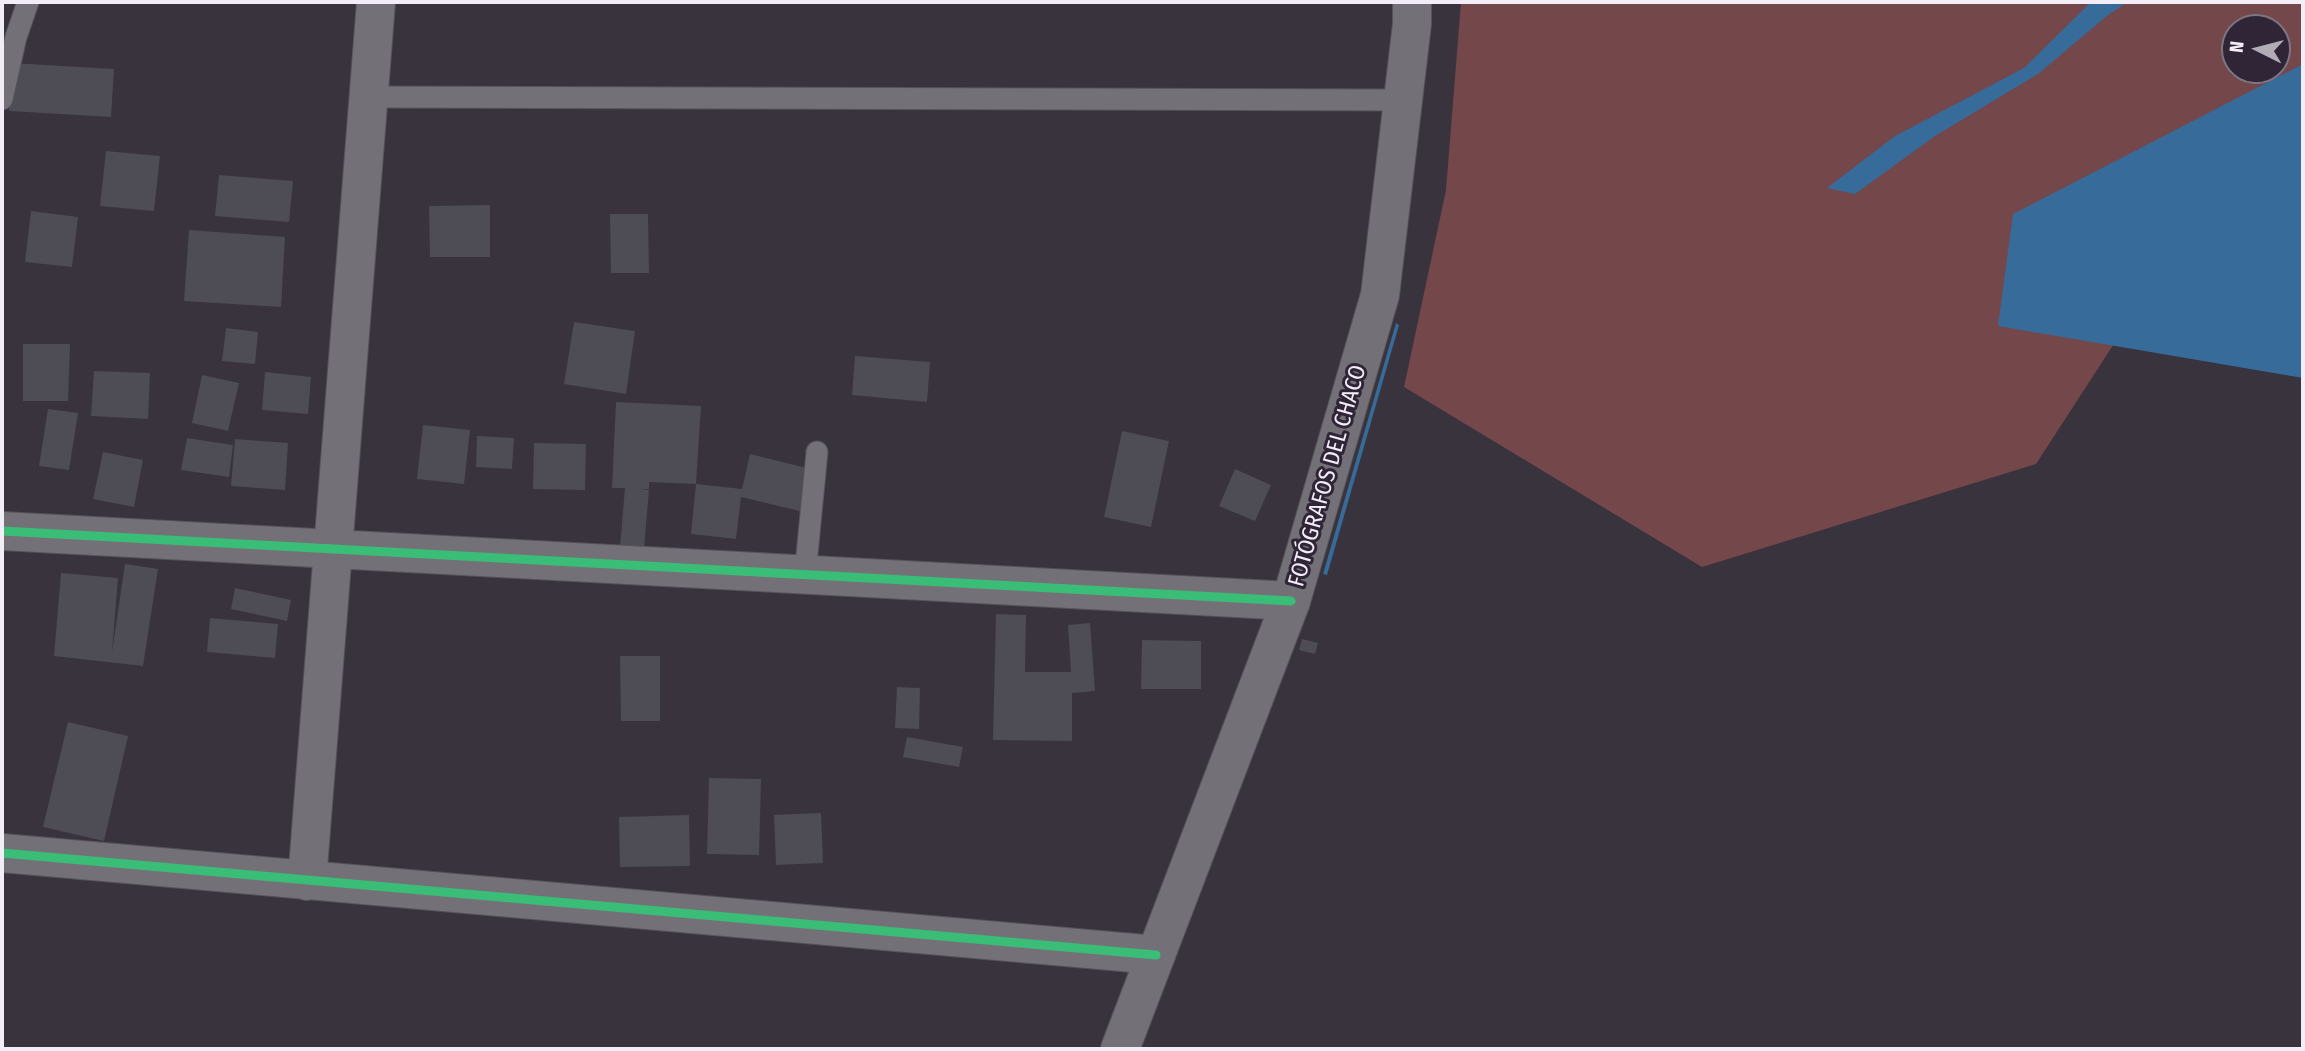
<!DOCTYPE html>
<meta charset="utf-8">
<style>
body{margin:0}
#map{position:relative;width:2305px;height:1051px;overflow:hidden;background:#38333c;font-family:"Fira Sans Condensed",sans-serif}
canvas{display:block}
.frame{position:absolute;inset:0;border:4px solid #f3edf8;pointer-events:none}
.north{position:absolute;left:2221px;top:14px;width:70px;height:70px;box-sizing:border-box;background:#2f2536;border:2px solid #7d7584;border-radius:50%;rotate:276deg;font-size:19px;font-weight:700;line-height:28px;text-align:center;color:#f3edf8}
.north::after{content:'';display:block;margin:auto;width:24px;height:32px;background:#b2acb6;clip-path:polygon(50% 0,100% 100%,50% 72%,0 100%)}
</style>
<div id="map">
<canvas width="2305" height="1051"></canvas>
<div class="frame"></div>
<div class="north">N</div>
</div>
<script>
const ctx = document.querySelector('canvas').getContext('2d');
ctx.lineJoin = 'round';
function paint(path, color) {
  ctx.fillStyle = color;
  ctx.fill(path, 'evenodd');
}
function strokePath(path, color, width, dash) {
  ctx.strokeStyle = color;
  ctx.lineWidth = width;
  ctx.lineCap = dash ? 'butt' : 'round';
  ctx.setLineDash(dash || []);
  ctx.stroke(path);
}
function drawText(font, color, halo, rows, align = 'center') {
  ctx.font = font + ' "Fira Sans Condensed",sans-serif';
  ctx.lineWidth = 6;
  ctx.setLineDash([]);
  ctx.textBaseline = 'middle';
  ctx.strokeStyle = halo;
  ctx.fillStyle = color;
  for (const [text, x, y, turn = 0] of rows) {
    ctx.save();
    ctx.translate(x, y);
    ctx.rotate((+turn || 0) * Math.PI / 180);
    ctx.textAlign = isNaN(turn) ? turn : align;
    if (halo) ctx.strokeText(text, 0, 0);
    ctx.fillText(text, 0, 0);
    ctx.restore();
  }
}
paint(new Path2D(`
 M1461,2H2303V64L2291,71L2036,464L1702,567L1404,387L1446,190ZM2235,28H2277V70H2235Z`), '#74474b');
paint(new Path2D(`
 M2091,2H2128L2108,15L2038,74L1935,136L1855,194L1827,188L1895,136L2024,68Z
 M2303,64V378L1998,326L2013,214Z
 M1396,323L1399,325L1327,575L1323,574Z`), '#376b99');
paint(new Path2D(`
 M12,63L114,69L111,117L9,111Z
 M106,151L160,156L154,211L100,206Z
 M219,175L293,181L289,222L215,216Z
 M490,205V257H430L429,206Z
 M31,211L78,217L72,267L25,262Z
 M610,214H648L649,273H611Z
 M189,230L285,237L281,307L184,301Z
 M574,322L635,331L626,394L564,384Z
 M226,328L258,332L255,364L222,361Z
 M23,344H70L68,401H23Z
 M855,356L930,362L927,402L852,395Z
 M94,371L150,373L148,419L91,416Z
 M265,372L311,377L308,414L262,410Z
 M202,375L239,383L228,431L192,423Z
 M616,402L701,406L696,484L649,482V489H641L649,490L644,548L620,546L625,488H612Z
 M48,409L78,413L69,470L39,466Z
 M423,425L470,430L464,484L417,479Z
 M1122,431L1169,441L1151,527L1104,517Z
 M477,436L514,438L512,469L476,467Z
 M187,438L233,445L229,477L181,470Z
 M235,439L288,443L285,490L231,486Z
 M534,443L586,444L585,490L533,489Z
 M103,452L143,460L134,507L93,499Z
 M750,454L815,470L804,512L741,497L736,539L691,534L696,484L742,489Z
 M1235,469L1271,485L1255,521L1219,506Z
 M125,564L158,569L143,666L54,656L61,573L118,578L112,652Z
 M235,588L291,600L287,621L231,609Z
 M996,614L1026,615L1025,672H1071L1068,625L1090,623L1095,691L1072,693V741L993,740Z
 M210,618L278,624L275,658L207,652Z
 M1302,639L1318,643L1315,654L1299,650Z
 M1142,640L1201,641V689H1141Z
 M620,656H660V721H621Z
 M897,687L920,688L919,729L895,728Z
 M68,722L128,736L104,841L43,827Z
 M907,737L963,747L959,767L903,757Z
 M709,778L761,779L759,855L707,854Z
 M821,813L823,863L776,865L774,815Z
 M689,815L690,866L620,867L619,817Z`), '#4e4c54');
const service = new Path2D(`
 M368,97L1402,100
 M2,99L16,37L28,2
 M805,575L817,452`);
const minor = new Path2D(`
 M2,531L1291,601
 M2,853L1156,955
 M307,881L376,2`);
const tertiary = new Path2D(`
 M1120,1049L1291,601L1380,295L1412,24V2`);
strokePath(service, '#56525a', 23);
strokePath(minor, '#56525a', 40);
strokePath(tertiary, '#56525a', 40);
strokePath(service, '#747078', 21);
strokePath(minor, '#747078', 38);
strokePath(tertiary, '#747078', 38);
strokePath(new Path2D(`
 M2,531L1291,601
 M2,853L1156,955`), '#3abd76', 9);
drawText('23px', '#f3edf8', '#2f2536', [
 ["FOTÓGRAFOS DEL CHACO",1328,476,-74]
]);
</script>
